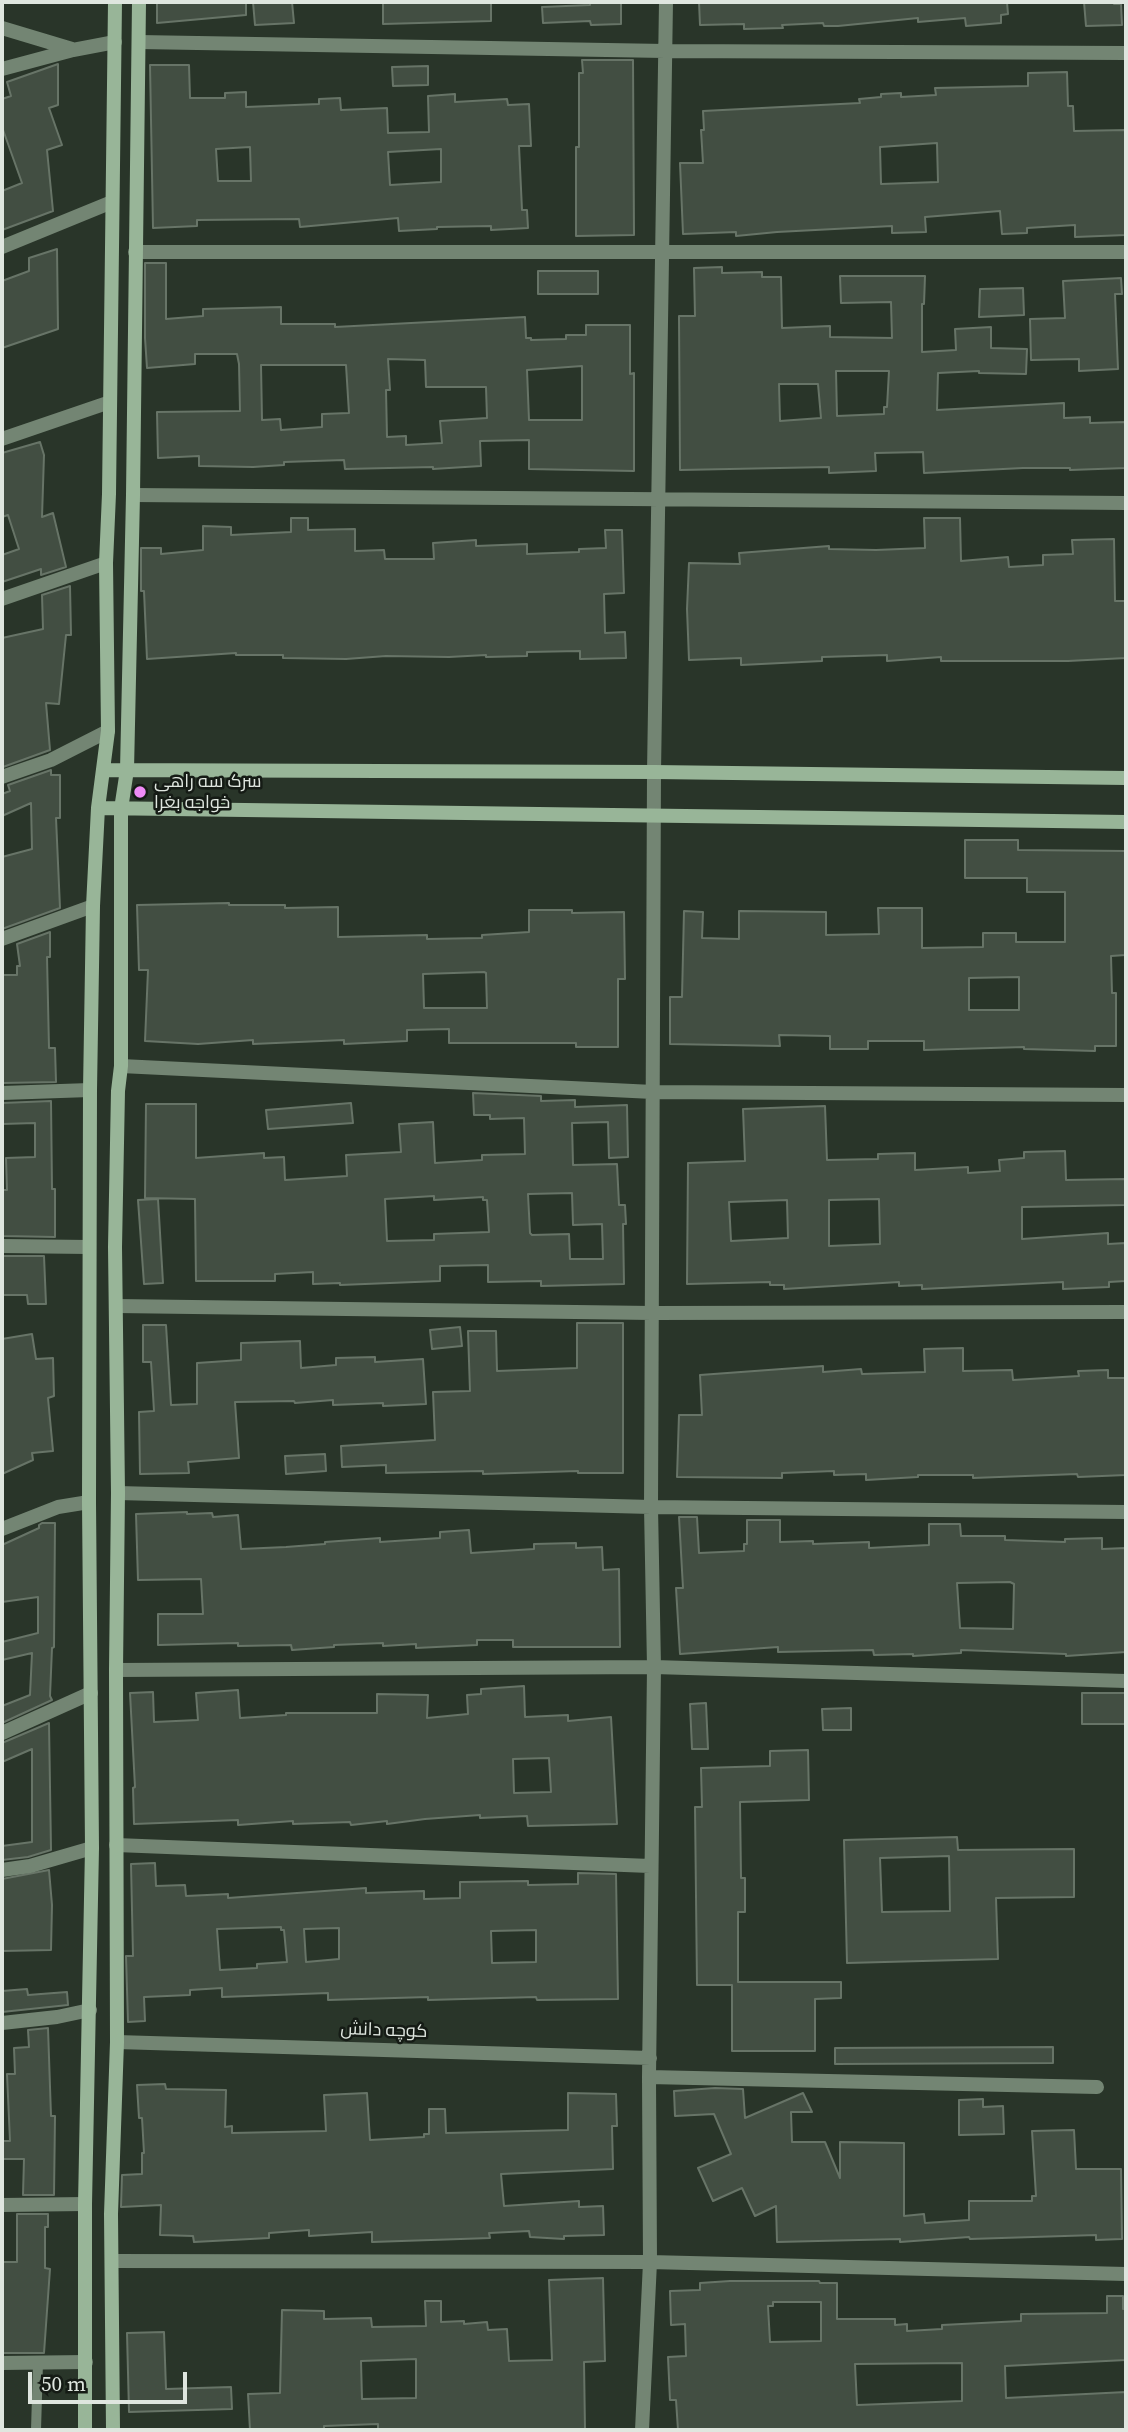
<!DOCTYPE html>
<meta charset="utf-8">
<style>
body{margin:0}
#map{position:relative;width:1128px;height:2432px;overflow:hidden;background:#293529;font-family:"Source Serif 4",serif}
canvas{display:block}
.frame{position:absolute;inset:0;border:4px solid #dfe6df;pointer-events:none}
.scale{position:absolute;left:28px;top:2372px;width:159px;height:32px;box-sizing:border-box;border:4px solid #dfe6df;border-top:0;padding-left:9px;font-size:21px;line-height:24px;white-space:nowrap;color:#dfe6df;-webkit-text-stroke:5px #151b15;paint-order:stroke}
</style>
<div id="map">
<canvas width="1128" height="2432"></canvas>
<div class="frame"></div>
<div class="scale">50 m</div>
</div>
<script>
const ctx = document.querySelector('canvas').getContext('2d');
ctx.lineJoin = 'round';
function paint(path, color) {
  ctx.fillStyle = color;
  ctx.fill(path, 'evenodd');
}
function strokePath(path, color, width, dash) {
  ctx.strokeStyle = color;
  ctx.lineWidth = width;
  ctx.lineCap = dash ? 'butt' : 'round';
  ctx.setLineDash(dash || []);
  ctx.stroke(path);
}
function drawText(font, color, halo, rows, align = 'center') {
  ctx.font = font + ' "Source Serif 4",Cairo,serif';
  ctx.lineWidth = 5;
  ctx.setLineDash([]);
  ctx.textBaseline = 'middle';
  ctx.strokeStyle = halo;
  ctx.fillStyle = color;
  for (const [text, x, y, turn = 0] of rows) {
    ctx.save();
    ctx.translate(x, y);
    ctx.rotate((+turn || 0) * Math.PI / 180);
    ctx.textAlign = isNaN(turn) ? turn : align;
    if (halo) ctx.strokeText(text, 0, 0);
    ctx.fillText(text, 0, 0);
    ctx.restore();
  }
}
const building = new Path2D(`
 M157,2H246V15L157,23Z
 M253,2H292L294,23L255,25Z
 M383,2H491V21L383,24Z
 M590,2H621V24L591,25L590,21L543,23L542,7L590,5Z
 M699,2H1007L1008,14L1001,15V23L966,26L965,18L918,22V18L838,26H824L823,23L782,25L783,28L744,29V24L700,25Z
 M1084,2H1114V4H1121L1122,25L1086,26Z
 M582,60H633L634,235L576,236V147H579V73H583Z
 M58,64V105L49,108L62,145L47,150L53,211L2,230V191L22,183L2,127V99L11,96L7,82Z
 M150,65H189L190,98H225V93L246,92V107L319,104V99L340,98L341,110L387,108L388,133L429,132L428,96L455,94V102L507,99L508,105L529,104L531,146H519L522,210H527L528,228L491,230V226L437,227V229L399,231L398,218L300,227L299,219L197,220V226L153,228ZM250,147L251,181H218L216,149ZM441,149V182L390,185L388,152Z
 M428,66V85L393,86L392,67Z
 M1067,72L1068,106H1073L1074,131L1126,130V235L1075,237V225L1027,228V233L1002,234L1000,211L925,217L926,232L892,233V226L777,232L736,236V232L683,234L680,163H703L701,130H704L703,111L860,103L859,99L881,97V94L901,93V97L936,95L935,88L1028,86V73ZM937,143L938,182L881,184L880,147Z
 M57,249L58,329L2,348V281L29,271V258Z
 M145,263H166V319L203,316V309L281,307V324H335V327L525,317L526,338H531V340L566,339V335H586V325H630V374L634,373V471L529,469V440L480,441L481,466L433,469V467L345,469L344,460L284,462V465L253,467L199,466V456L158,458L157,412L240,411L239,364L237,354H195V364L147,368L145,338ZM388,359L425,360L426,387H486L487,418L440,421L442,443L406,445V436L387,437L386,390H390ZM261,365H346L349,413L322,414V427L281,430L280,419L262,420ZM582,366V420H529L527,370Z
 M722,267V273L762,272V277H781L782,328L830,326V337L892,338L891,302L841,303L840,276H925L924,304H922V352L956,350L955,329L991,327V348L1027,349L1026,374L979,373V371L938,373L937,410L1064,403V418L1090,417V423L1126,422V468L1070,470V468H1023L924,473L923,452L875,453L876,471L829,473V467L680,470L679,316H695L694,268ZM836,371H889L887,407H884V414L837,416ZM779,384H818L821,418L780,421Z
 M538,271H598V294H538Z
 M1121,278L1122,294H1115L1118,369L1079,371V359L1031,360L1030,319L1065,318L1063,281Z
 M1023,288L1024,315L979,317L980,289Z
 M40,442L44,455L42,517L53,513L66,567L41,575V569L2,582V555L19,549L8,515L2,517V453Z
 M291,518H308V530L355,529V551L384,550L385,559H434L433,543L476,540V546L527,544V554L579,552V549L606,548L605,530H622L624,593L604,594L605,633L625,632L626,658L580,659V651L527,652V656L486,657V655L449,657L386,656L346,659L283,658V655H236V653L147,659L144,591H141V548H161V554L203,550V526L231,527V535L291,532Z
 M924,518H960L961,561L1008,557L1009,567L1043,565V555L1073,554L1072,540L1114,539L1115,601H1126V658L1068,661H941V657L887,661V655L822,657V661L741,665V658L689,660L687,609L689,563L740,564L739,553L829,546V549L876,550L925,548Z
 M70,586L71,635H66L59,704L46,703L50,750L3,767L2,638L43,629L42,595Z
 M51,770V775H60V818H56L60,908L2,929V857L32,849L31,803L2,816V794L10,791L8,785Z
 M965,840H1018V850L1126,851V955L1111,956L1112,993H1116V1046H1095V1051L1024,1049V1047L924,1050V1041H868V1049H830V1036L779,1035L780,1046L670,1044V997H682L684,911L703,912L702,938L739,939V911L826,912V935L879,934L878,908H922V948L983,947V933H1016V942H1065V892H1027V878H965ZM1019,977V1010H969V978Z
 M229,903V905H285V908L338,907V937L427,935V939L482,938V935L529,932V910H572V913L624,912L625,979H618V1047H576V1043H449V1029L407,1030V1041L344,1044V1040L253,1044V1040L198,1044L145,1041L148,970H139L137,905ZM484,972L486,973L487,1008H424L423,974Z
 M50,932V957H47L49,1048H55L56,1082L2,1083V975H17V966H20L17,944Z
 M473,1093L541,1096V1101L575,1100V1107L627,1105L628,1157L609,1158L608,1122L572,1123L573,1165L617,1164L619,1205H625L626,1224H623L624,1284L541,1286V1281L488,1282V1265L440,1266V1281L340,1285V1283L313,1284V1272L275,1274V1281H196L195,1199L145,1198L146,1104H196V1158L264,1153V1158L284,1157L285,1180L347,1176L346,1155L401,1152L399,1124L433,1122L435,1163L482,1160V1155L525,1154L524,1118L490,1119V1115H474ZM572,1193L573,1225L602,1224L603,1259H570L569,1234L532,1235L530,1233L528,1194ZM434,1196V1200L483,1197V1200H487L489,1232L434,1234V1240L387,1241L385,1199Z
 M51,1101L52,1189H55V1237L3,1236V1190H7L6,1158L35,1157V1123L2,1124V1103Z
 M351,1103L353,1123L268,1129L266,1110Z
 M825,1106L827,1160L878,1159V1154L915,1153V1170L968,1167V1173L1000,1171L999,1160L1024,1158V1152L1065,1151L1066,1180L1126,1179V1205L1022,1207V1239L1108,1233V1244L1126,1243V1281L1109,1282V1287L1063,1289V1282L922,1289V1285L899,1286V1282L784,1289V1285H770V1282L687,1284L688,1163L745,1161L743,1109ZM879,1199L880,1244L829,1246V1200ZM787,1200L788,1238L731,1241L729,1202Z
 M158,1199L163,1283L144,1284L138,1200Z
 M2,1256H44L46,1304H28L27,1295H2Z
 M577,1323H623V1473H578V1471L483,1474V1471L386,1473V1465L342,1467L341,1446L435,1440L433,1392L470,1391L468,1331H496L497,1371L577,1368Z
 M143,1325H166L171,1405L197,1404V1363L241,1360V1343L300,1341L301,1368L336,1365V1358L375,1357V1362L423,1359L426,1404L383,1406V1403L333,1405V1400L295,1403L294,1401L235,1402L239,1458L188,1462L189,1473L140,1474L139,1412L154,1411L151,1362H143Z
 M460,1327L462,1346L432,1349L430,1330Z
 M32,1334L36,1359L53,1358L54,1396L48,1398L53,1451L32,1453L33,1460L2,1474V1339Z
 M963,1348V1371L1012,1370L1013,1380L1079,1376L1078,1371L1108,1370V1378H1126V1475L1078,1477L1077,1474L973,1478V1475H918V1477L866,1480V1474L834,1475V1471L782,1473V1478L677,1477L679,1415H702L700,1375L823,1366V1372L861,1369L862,1374L925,1372L924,1349Z
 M325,1454L326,1471L286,1474L285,1456Z
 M187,1512V1514L212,1513L213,1517L238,1515L241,1549L286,1547L325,1544V1542L380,1538V1542L440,1538V1532L469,1530L471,1553L534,1549V1544L576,1543V1548L602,1547L603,1570L619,1569L620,1647H513V1640H477V1645L416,1648V1644L383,1646V1643L334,1645V1647L292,1650L291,1645L238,1646V1643L158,1645V1614H203L201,1579L138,1580L136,1514Z
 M679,1517H697L699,1553L744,1551V1544H747V1520H780V1542L813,1541V1544L869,1542V1548L929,1545V1524H960L961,1536H1005V1540L1065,1542V1539L1102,1538V1549L1126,1548V1652L1066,1656V1654L961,1650V1653L913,1656V1654L874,1655L873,1650L778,1652V1647L680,1654L676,1588H683ZM1010,1582L1014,1584L1013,1629L960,1628L957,1583Z
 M42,1523H55L54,1647L52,1648L50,1696L52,1700L2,1723V1706L30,1695L32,1653L2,1660V1642L38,1633V1597L2,1602V1545L39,1528V1525Z
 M524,1686L525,1717L568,1715V1721L611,1717L617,1824L528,1826L527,1816L480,1818V1815L425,1819L387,1824V1821L351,1825L350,1822L293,1824V1821L238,1825V1820L134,1824L133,1788L135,1787L130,1693L153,1692L154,1722L198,1720L196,1693L238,1690L240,1718L286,1715V1713H377V1694L428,1695L427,1718L468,1714L467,1695L481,1694V1689ZM549,1758L551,1792L514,1793L513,1759Z
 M1082,1693H1126V1724H1082Z
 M706,1703L708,1749H692L690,1704Z
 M851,1708V1730H823L822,1709Z
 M49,1723L51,1850L28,1857L2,1860V1846L32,1842V1749L2,1762V1743Z
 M808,1750L809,1800L740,1802L741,1878H745V1912H738V1982H841V1998L815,1999V2051H732V1985H697L695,1807H702L701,1768L770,1766V1751Z
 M957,1837L958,1850L1074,1849V1897L996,1898L998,1959L847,1963L844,1840ZM949,1856L950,1911L882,1912L880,1858Z
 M155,1863L156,1886L185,1885L186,1896L228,1894V1898L366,1888V1893L424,1891V1899L460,1898V1882L528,1881V1885L578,1884V1873L616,1874L618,1999L537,2000L536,1997L428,2000V1997L328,2000V1993L222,1997V1988L190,1990V1995L144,1997L145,2021L128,2022L126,1956H133L131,1864ZM281,1927V1930H284L287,1962L257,1964V1968L220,1970L217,1929ZM339,1928V1959L306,1962L304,1929ZM536,1930V1962L492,1963L491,1931Z
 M49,1870L52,1905L51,1950L2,1951V1879Z
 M27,1989L28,1995L67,1992L68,2005L2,2012V1991Z
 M48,2028L51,2116H55L54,2195H23L24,2159H2V2141H10L7,2074H15L14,2048L29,2047L28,2030Z
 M1053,2047V2063L835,2064V2048Z
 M165,2084L166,2089L226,2090L225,2127L232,2126V2133L326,2131L324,2095L367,2093L370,2140L424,2137V2134H429V2109H445L446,2133L568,2130V2093L616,2094L617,2126H612L613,2169L501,2174L504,2206L579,2201V2207L603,2206L604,2235L564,2236V2239L530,2237L529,2231L489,2233L490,2238L372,2242V2232L309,2236V2230L269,2233V2238L194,2242L193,2236L160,2235L161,2205L121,2207L122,2175L142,2174V2153H144L142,2118H139L137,2085Z
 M715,2088L743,2089L745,2118L803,2093L812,2112H791L792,2142H825L840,2178V2142L904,2143V2216L924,2214L925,2223L969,2220V2201H1032V2196H1036L1032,2131L1074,2130L1076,2169H1121L1122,2239L1096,2240V2235L970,2239L969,2237L900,2242V2239L777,2242L776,2206L755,2216L742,2188L713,2201L698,2168L731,2154L714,2114L675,2116L674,2091Z
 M983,2099V2107L1003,2106L1004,2134L959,2135V2100Z
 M17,2214H48V2227H45V2268L50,2269L44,2353H2V2262H17Z
 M603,2278L605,2361L584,2362L585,2430H378V2424L324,2426V2430H250L248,2394L280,2393L282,2310L324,2311V2319L371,2318L372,2327L426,2326L425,2301H441V2322L464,2321V2324L487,2322L488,2330L507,2329L509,2361L552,2360L549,2280ZM416,2359V2398L362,2399L361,2361Z
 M730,2281H819L820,2283H837V2319H895V2325L907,2324V2331L942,2329V2325L1021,2321V2314L1107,2313V2296H1123V2309H1126V2360L1005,2366L1006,2398L1126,2392V2430H678L676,2400H670L668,2357L686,2356L685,2324L671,2325L670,2291L700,2290V2283ZM773,2302H821V2341L770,2342L768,2306H773ZM962,2363V2401L857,2405L855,2364Z
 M164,2332L166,2389L231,2387L232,2409L129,2412L127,2333Z`);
paint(building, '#424e42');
strokePath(building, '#677467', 2);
strokePath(new Path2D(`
 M36,2430L38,2363`), '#738573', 10);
strokePath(new Path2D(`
 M2,28L72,49
 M139,42L665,51L1126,53
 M2,69L73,50L115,42
 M2,247L112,202
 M135,252H1126
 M2,439L110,402
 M133,495L1126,503
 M2,599L106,563
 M2,777L51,760L108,731
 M2,939L93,906
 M121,1066L653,1092L1126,1095
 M2,1093L90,1090
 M2,1246L89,1247
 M116,1306L652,1313L1126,1312
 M118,1493L651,1507L1126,1512
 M2,1529L58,1507L89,1502
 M116,1670L654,1667L1126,1681
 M2,1733L91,1693
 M116,1845L650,1866
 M2,1870L30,1866L92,1848
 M2,2023L57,2017L90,2010
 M117,2042L650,2058
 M649,2077L1097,2087
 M2,2205L85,2204
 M112,2261L650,2262L1126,2274
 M2,2363L86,2362
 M642,2430L650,2262L649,2077L654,1667L651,1507L654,772L666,2`), '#738573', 14);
strokePath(new Path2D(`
 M104,770L654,772L1126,778
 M98,808L1126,822
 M85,2430V2204L92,1848L89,1502L90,1090L93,906L98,808L108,731L106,563L109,494L115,2
 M113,2430L111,2214L117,2042L116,1670L118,1493L115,1247L118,1091L121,1066V809L127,770L133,495L139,2`), '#98b598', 14);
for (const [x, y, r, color] of [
 [140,792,7,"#ef8bf6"]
]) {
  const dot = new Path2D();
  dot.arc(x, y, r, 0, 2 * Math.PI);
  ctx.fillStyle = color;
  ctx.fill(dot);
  strokePath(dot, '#151b15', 2.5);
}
drawText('18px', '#dfe6df', '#151b15', [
 ["سرک سه راهی",154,782],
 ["خواجه بغرا",154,803]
], 'left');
drawText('18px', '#dfe6df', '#151b15', [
 ["کوچه دانش",384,2031,2]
]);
</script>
